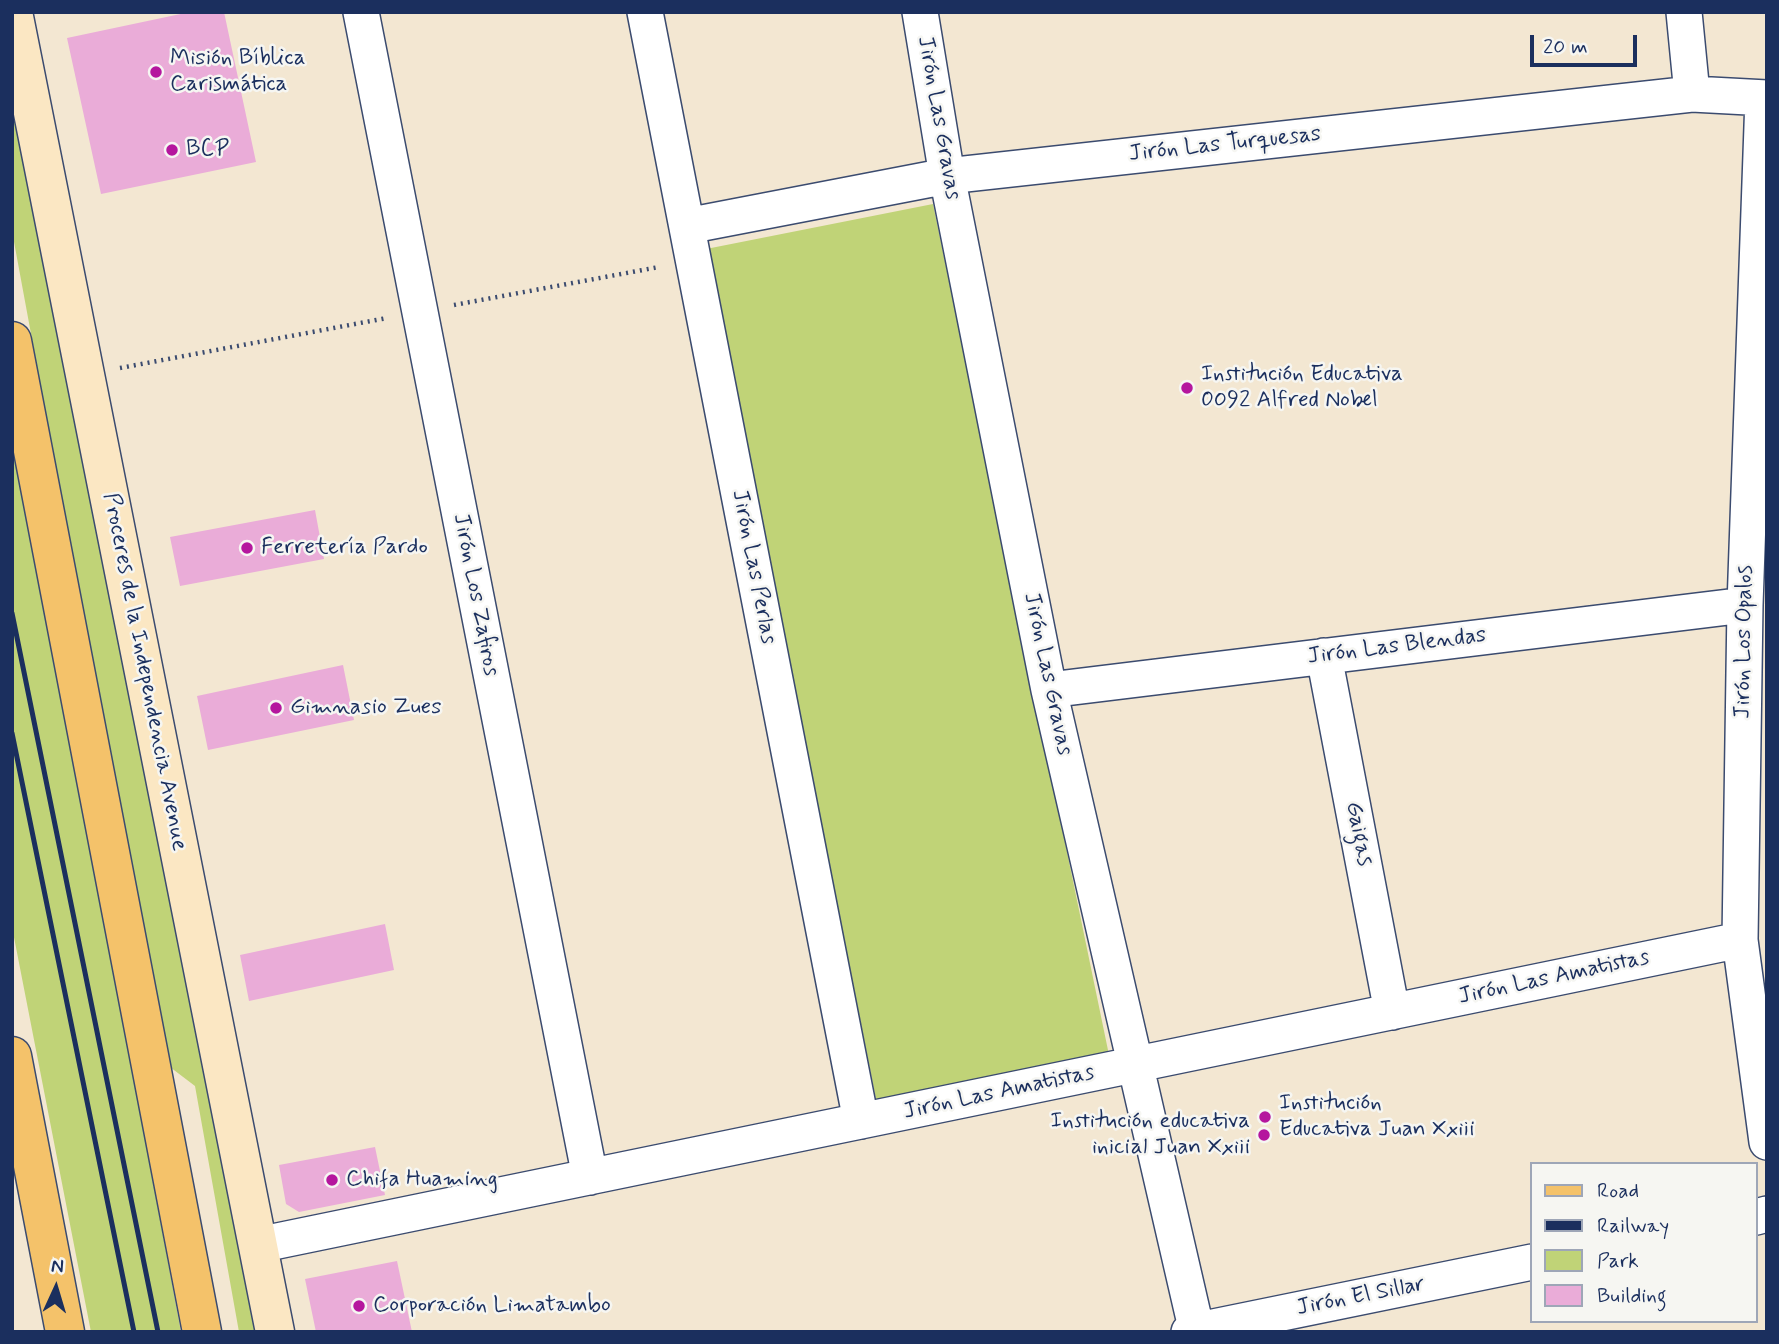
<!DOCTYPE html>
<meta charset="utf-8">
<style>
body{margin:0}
#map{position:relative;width:1779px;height:1344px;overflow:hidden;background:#f3e7d2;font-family:Mynerve,sans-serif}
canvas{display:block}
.frame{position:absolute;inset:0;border:14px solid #1b2f5e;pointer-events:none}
.legend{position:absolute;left:1530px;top:1162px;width:228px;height:161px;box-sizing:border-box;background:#f6f6f2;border:2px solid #9ea6b7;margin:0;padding:9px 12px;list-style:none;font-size:21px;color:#1b2f5e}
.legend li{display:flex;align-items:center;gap:14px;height:35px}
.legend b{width:35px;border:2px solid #9ea6b7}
.north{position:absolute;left:21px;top:1253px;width:70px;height:70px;-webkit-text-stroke:5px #f6f6f2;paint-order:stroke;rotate:4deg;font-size:19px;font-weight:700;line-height:28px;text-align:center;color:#1b2f5e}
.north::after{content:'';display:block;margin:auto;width:24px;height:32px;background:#1b2f5e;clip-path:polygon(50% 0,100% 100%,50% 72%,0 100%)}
.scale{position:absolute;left:1530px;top:35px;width:107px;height:32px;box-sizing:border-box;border:4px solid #1b2f5e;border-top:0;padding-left:9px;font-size:21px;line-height:24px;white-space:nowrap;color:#1b2f5e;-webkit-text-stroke:5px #f6f6f2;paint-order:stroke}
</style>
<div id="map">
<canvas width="1779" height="1344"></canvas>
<div class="frame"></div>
<ul class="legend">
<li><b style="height:9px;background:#f4c26a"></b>Road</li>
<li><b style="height:9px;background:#1b2f5e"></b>Railway</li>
<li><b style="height:19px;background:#c0d377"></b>Park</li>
<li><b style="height:19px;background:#eaacd8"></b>Building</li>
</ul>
<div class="north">N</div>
<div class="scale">20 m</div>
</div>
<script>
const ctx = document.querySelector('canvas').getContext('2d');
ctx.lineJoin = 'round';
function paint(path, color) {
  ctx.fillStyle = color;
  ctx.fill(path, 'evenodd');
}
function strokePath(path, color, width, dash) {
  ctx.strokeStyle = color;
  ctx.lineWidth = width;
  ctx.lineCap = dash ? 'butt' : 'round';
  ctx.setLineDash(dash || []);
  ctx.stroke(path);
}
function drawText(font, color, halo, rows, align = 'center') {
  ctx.font = font + ' Mynerve,sans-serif';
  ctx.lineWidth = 5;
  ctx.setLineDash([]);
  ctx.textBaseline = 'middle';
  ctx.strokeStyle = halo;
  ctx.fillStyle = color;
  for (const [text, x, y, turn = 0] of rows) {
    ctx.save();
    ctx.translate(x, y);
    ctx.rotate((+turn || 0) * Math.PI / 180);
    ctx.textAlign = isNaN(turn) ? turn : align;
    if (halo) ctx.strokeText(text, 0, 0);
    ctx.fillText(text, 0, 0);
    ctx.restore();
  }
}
paint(new Path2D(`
 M12,102L256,1332H239L195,1086L166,1064L12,231Z
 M933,204L1109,1055L877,1104L706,249Z
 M12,426L181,1332H91L12,927Z`), '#c0d377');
paint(new Path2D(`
 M190,12H224L256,162L101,194L67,38Z
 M315,510L324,559L180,586L170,537Z
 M343,665L354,720L208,750L197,696Z
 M385,924L394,970L249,1001L240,955Z
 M375,1147L385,1195L299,1212L286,1204L279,1165Z
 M397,1261L412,1332H316L305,1279Z`), '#eaacd8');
const street = new Path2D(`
 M361,12L590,1177
 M645,12L861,1121
 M920,12L947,176L1049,690L1197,1332
 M1684,12L1692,94
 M1763,98L1745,605L1740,940L1767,1142
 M687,226L947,176L1692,94L1767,98
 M1324,656L1392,1012
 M1049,690L1745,605
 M1756,1217L1767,1214
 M258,1245L1740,940
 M1189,1332L1532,1262`);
const secondary = new Path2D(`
 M13,12L275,1332`);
const primary = new Path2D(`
 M12,341L202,1332
 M12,1056L65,1332`);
strokePath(street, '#3b4b6f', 38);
strokePath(secondary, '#3b4b6f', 41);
strokePath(primary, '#3b4b6f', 41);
strokePath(new Path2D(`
 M454,305L659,267
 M120,368L387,318`), '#3b4b6f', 4.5, [2, 5]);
strokePath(street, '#fff', 35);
strokePath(secondary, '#fbe7c3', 38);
strokePath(primary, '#f4c26a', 38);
strokePath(new Path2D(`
 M12,613L158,1332
 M12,733L134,1332`), '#1b2f5e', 5);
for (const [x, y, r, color] of [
 [156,72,7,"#b5179e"],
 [172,150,7,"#b5179e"],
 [1187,388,7,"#b5179e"],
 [247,548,7,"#b5179e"],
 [276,708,7,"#b5179e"],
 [1265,1117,7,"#b5179e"],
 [1264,1135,7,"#b5179e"],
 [332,1180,7,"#b5179e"],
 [359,1306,7,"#b5179e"]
]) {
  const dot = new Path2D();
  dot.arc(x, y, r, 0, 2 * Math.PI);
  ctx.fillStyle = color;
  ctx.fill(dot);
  strokePath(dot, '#f6f6f2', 2.5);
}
drawText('23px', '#1b2f5e', '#f6f6f2', [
 ["Misión Bíblica",170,59],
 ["Carismática",170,85],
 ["BCP",186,150],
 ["Institución Educativa",1201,375],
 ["0092 Alfred Nobel",1201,401],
 ["Ferretería Pardo",261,548],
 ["Gimnasio Zues",290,708],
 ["Institución",1279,1104],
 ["Educativa Juan Xxiii",1279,1130],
 ["Institución educativa",1250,1122,"right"],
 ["inicial Juan Xxiii",1250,1148,"right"],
 ["Chifa Huaming",346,1180],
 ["Corporación Limatambo",373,1306]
], 'left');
drawText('23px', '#1b2f5e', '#f6f6f2', [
 ["Jirón Las Gravas",938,118,80],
 ["Jirón Las Turquesas",1225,145,-6],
 ["Jirón Las Perlas",753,567,79],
 ["Jirón Los Zafiros",475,595,79],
 ["Jirón Los Opalos",1745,642,-89],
 ["Jirón Las Blendas",1397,647,-7],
 ["Proceres de la Independencia Avenue",144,672,79],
 ["Jirón Las Gravas",1047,674,78],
 ["Gaigas",1358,834,79],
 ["Jirón Las Amatistas",1554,978,-12],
 ["Jirón Las Amatistas",999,1093,-12],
 ["Jirón El Sillar",1361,1297,-11]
]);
</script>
